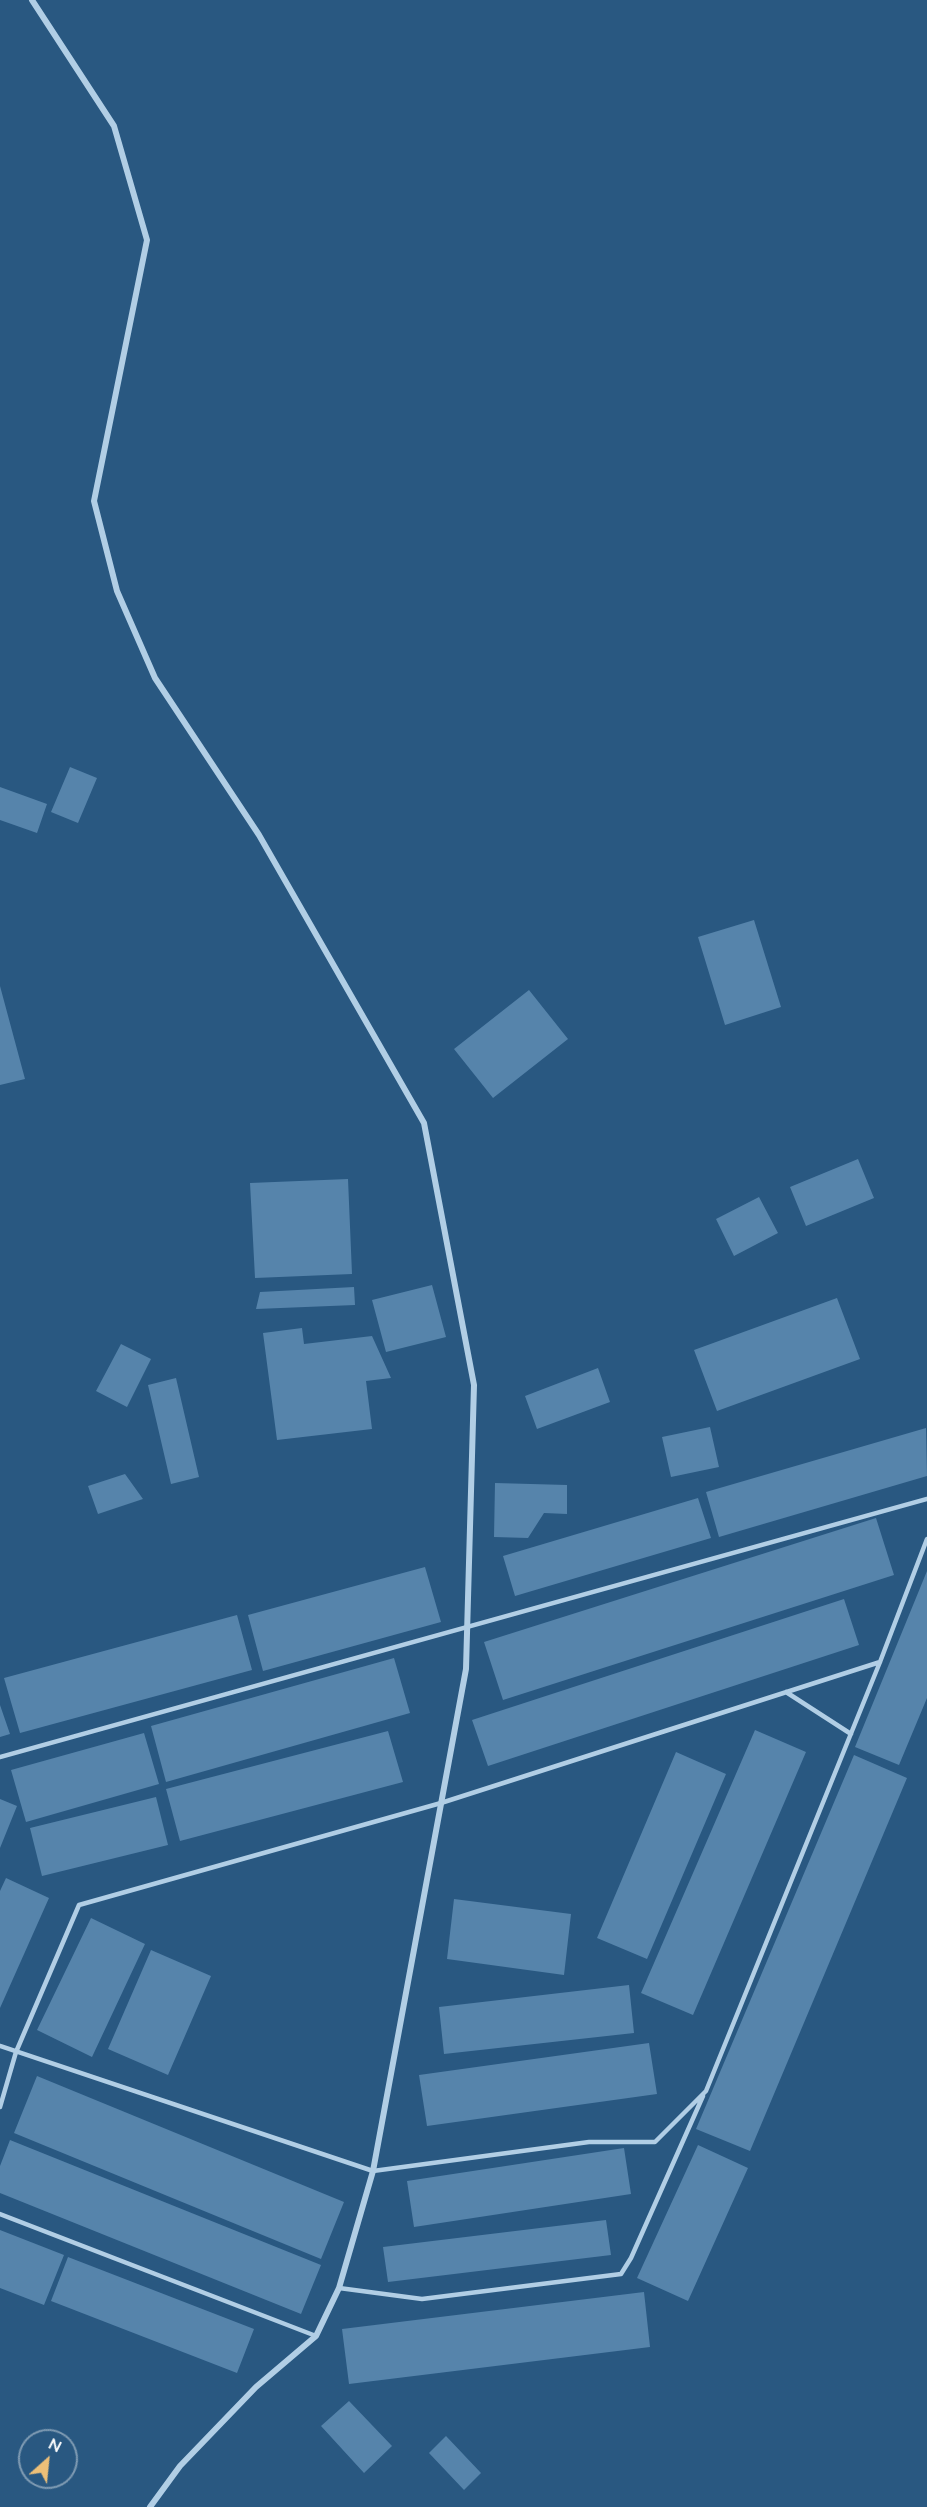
<!DOCTYPE html>
<style>
body{margin:0}
#map{position:relative;width:927px;height:2507px;overflow:hidden;background:#295881;font-family:Mulish,sans-serif}
canvas{display:block}
.north{position:absolute;left:18px;top:2429px;width:60px;height:60px;box-sizing:border-box;background:#295881;border:2px solid #7f9bb3;border-radius:50%;rotate:27deg;font-size:16px;font-weight:700;line-height:24px;text-align:center;color:#fff}
.north::after{content:'';display:block;margin:auto;width:21px;height:27px;background:#ecbf78;clip-path:polygon(50% 0,100% 100%,50% 72%,0 100%)}
</style>
<div id="map">
<canvas width="927" height="2507"></canvas>
<div class="north">N</div>
</div>
<script>
const ctx = document.querySelector('canvas').getContext('2d');
ctx.lineJoin = 'round';
function paint(path, color) {
  ctx.fillStyle = color;
  ctx.fill(path, 'evenodd');
}
function strokePath(path, color, width, dash) {
  ctx.strokeStyle = color;
  ctx.lineWidth = width;
  ctx.lineCap = dash ? 'butt' : 'round';
  ctx.setLineDash(dash || []);
  ctx.stroke(path);
}
paint(new Path2D(`
 M70,767L97,778L78,823L51,812Z
 M0,787L47,804L37,833L0,820Z
 M754,920L781,1007L725,1025L698,937Z
 M0,986L25,1079L0,1085Z
 M529,990L568,1039L493,1098L454,1049Z
 M858,1159L874,1198L806,1226L790,1187Z
 M348,1179L352,1274L255,1278L250,1183Z
 M759,1197L778,1233L734,1256L716,1219Z
 M432,1285L446,1337L386,1352L372,1300Z
 M354,1287L355,1305L256,1309L260,1292Z
 M837,1298L860,1359L717,1411L694,1350Z
 M302,1328L304,1344L372,1336L391,1378L366,1381L372,1429L277,1440L263,1333Z
 M121,1344L151,1359L127,1407L96,1391Z
 M598,1368L610,1402L537,1429L525,1396Z
 M176,1378L199,1477L171,1484L148,1385Z
 M710,1427L719,1467L671,1477L662,1437Z
 M926,1428L927,1476L719,1537L706,1492Z
 M125,1474L143,1499L98,1514L88,1486Z
 M495,1483L567,1485V1514L544,1513L528,1538L494,1537Z
 M698,1498L711,1538L515,1596L503,1556Z
 M876,1518L894,1575L503,1700L484,1642Z
 M425,1567L441,1622L263,1671L248,1615Z
 M927,1571V1698L899,1765L855,1747Z
 M844,1599L859,1645L488,1766L472,1720Z
 M237,1615L252,1670L20,1733L4,1678Z
 M394,1658L410,1713L166,1782L151,1726Z
 M0,1705L10,1734L0,1737Z
 M755,1730L806,1752L693,2015L641,1993Z
 M388,1731L403,1782L180,1841L166,1789Z
 M144,1733L159,1784L26,1822L11,1770Z
 M676,1752L726,1774L647,1959L597,1938Z
 M854,1755L907,1778L750,2151L696,2129Z
 M156,1797L168,1845L42,1876L30,1828Z
 M0,1799L17,1806L0,1848Z
 M6,1878L49,1898L0,2008V1891Z
 M454,1899L571,1914L564,1975L447,1959Z
 M91,1918L145,1944L92,2057L37,2030Z
 M151,1950L211,1976L168,2075L108,2049Z
 M629,1985L634,2033L444,2054L439,2007Z
 M649,2043L657,2094L427,2126L419,2075Z
 M37,2076L344,2202L321,2259L14,2133Z
 M10,2140L321,2265L301,2314L0,2193V2166Z
 M698,2145L748,2168L688,2301L637,2278Z
 M624,2148L631,2194L414,2227L407,2181Z
 M606,2220L611,2255L388,2282L383,2247Z
 M0,2230L64,2255L44,2305L0,2288Z
 M68,2257L254,2329L237,2373L51,2301Z
 M644,2292L650,2347L349,2384L342,2329Z
 M349,2401L392,2446L364,2473L321,2426Z
 M446,2436L481,2473L464,2490L429,2453Z`), '#5684ab');
strokePath(new Path2D(`
 M786,1692L851,1734
 M0,1757L927,1499
 M0,2046L373,2171L589,2142H655L706,2091L880,1662L927,1539
 M0,2107L16,2052L79,1905L441,1803L880,1662
 M0,2214L316,2336
 M339,2288L422,2299L621,2274L631,2258L703,2096`), '#b1cee5', 4.5);
strokePath(new Path2D(`
 M32,0L114,126L147,240L94,501L117,591L155,678L259,835L424,1123L474,1385L466,1669L373,2171L339,2288L316,2336L256,2387L180,2466L150,2507`), '#b1cee5', 6);
</script>
